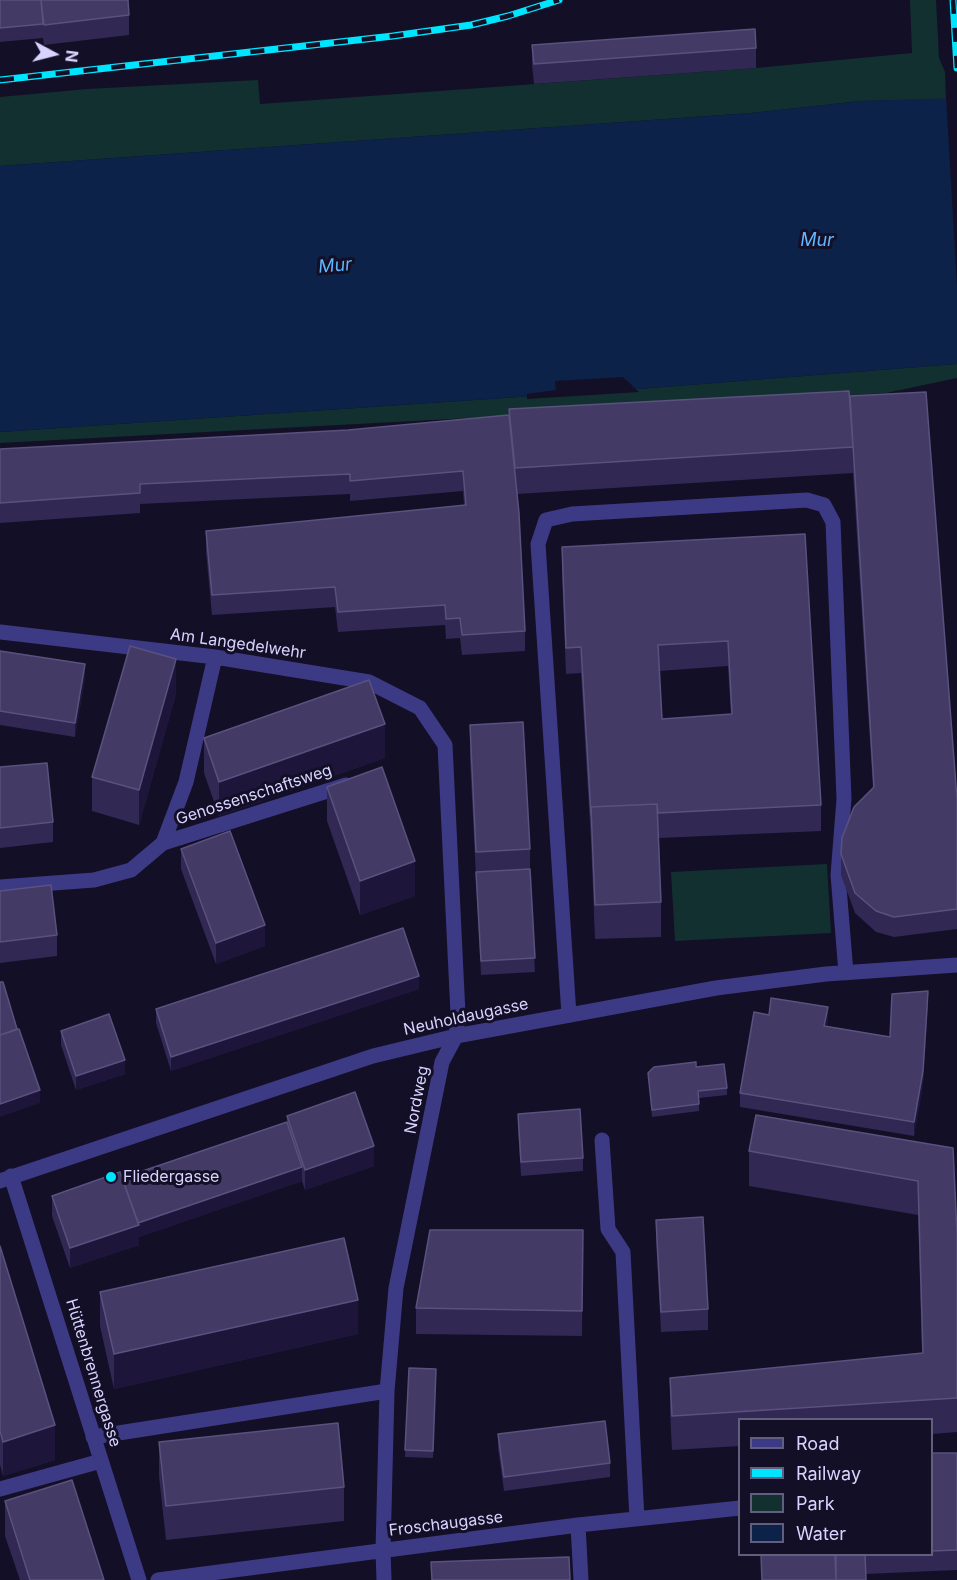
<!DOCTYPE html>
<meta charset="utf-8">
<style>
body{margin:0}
#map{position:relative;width:957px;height:1580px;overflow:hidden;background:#130f26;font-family:Inter,sans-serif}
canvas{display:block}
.legend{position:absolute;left:738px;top:1418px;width:195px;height:138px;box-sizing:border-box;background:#130f26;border:2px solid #625e7d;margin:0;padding:8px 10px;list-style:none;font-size:18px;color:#d9d4ff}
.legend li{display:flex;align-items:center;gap:12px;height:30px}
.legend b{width:30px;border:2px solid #625e7d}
.north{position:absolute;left:24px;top:24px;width:60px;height:60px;-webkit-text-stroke:4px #130f26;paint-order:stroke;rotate:97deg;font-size:16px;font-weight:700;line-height:24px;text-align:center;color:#d9d4ff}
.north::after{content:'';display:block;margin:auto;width:21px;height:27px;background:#d9d4ff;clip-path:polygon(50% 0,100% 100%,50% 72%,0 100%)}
</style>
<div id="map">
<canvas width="957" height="1580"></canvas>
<ul class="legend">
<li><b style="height:8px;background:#3d3a85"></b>Road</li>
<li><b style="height:8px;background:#00e5ff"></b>Railway</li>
<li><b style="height:16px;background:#12302f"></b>Park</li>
<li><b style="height:16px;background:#0c2248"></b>Water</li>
</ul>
<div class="north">N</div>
</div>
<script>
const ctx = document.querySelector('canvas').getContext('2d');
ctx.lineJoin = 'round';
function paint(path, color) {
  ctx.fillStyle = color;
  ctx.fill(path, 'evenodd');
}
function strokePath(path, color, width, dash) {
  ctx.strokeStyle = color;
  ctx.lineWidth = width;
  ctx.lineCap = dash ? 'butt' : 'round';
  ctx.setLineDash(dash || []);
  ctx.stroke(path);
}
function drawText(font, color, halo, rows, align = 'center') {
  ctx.font = font + ' Inter,sans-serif';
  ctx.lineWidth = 6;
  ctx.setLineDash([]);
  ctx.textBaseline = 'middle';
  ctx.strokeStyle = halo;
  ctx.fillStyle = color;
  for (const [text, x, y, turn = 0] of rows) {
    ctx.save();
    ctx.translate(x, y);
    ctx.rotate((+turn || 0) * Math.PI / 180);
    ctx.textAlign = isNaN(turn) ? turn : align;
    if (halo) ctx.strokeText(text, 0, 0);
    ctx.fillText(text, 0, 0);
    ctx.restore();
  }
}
paint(new Path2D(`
 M910,0H936L939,58L945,72L946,99L861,101L751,113L0,166V97L87,89L258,80L260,104L756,68L912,53Z
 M957,364V378L886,393L620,410L0,443V432L638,389Z
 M827,864L831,933L675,941L671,872Z`), '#12302f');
paint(new Path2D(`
 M957,98V364L638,389L0,432V166L751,113L861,101Z`), '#0c2248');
paint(new Path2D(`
 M957,95V286L946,96Z
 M623,377L639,392L527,399V394L556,390L555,381Z`), '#130f26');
strokePath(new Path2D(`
 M0,632L215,657L369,682L420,708L445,745L458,1014L456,1036L442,1062L396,1288L387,1391L383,1550L384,1580
 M163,843L186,782L215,657
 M0,887L94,880L131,870L163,843L346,785
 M569,1015L538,544L546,520L572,514L807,500L824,505L833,522L844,799L838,875L846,973
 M602,1140L608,1229L623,1252L637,1519
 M11,1176L139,1580
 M0,1181L373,1056L456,1036L716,988L826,974L957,965
 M93,1437L387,1391
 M0,1489L101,1461
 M578,1525L581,1580
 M158,1580L578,1525L740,1508`), '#3d3a85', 15);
const rail = new Path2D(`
 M953,0L957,68
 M0,80L393,36L471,25L508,16L559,0`);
strokePath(rail, '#00e5ff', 7);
strokePath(rail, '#130f26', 4.5, [14]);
paint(new Path2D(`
 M0,0L129,15V35L44,45L43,38L0,42Z
 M532,45L756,48V68L534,84L532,65Z
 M850,396L957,799V929L894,937L876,932L855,913L841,875V854L873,789L853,473L517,494L525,631V651L462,655L460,638L446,639L445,625L338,632L335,607L212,615L206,551V531L464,505L463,491L350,501V494L140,504V513L0,523V449L348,430L509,415V409Z
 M805,534L821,805V831L659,838L661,902V937L595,939L591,841L581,673L566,674L562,573V547ZM728,666L731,714L662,719L659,671Z
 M0,651L85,678L75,737L0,725Z
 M176,694L139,825L92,811V777Z
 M470,725L530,849V869L535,972L481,975L470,759Z
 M204,738L385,758L219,816L204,773Z
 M0,767L53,822V842L0,848Z
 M327,787L415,896L360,915L327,821Z
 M181,849L265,946L216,964L181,869Z
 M0,891L57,935V956L0,963Z
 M419,989L171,1071L156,1023V1009Z
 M928,1005L923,1085L914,1136L740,1107V1093L769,1015L828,1021L827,1026L890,1037Z
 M61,1031L125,1074L76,1090L61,1045Z
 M696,1067L727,1088V1095L699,1098V1111L652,1117L648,1073Z
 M518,1114L583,1158V1171L521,1176L518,1128Z
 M287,1116L374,1166L305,1190L302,1181L139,1237V1245L70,1268L52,1216V1196L122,1178L287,1122Z
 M953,1148L957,1234V1432L932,1434V1419H740V1446L672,1450L670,1412V1378L922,1353L918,1215L749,1186V1151Z
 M656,1220L708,1309V1330L661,1332L656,1240Z
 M583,1230L582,1336L416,1334V1308Z
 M0,1246L55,1460L3,1476L0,1465Z
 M100,1292L358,1334L114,1389L100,1326Z
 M409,1368L436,1369L433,1458L405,1457Z
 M498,1434L610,1463V1477L504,1491L498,1448Z
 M159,1442L344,1487V1521L166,1540L159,1476Z
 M932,1453H957V1570L866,1574L835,1554H932Z
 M5,1501L104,1580H20L5,1536Z`), '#312854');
paint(new Path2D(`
 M176,659V694L139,825V790Z
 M85,664V678L75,737V723Z
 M385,724V758L219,816V782Z
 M415,861V896L360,915V881Z
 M265,925V946L216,964V943Z
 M419,976V989L171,1071V1057Z
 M928,991L923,1085L914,1136V1122Z
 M828,1007V1021L824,1040V1026Z
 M125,1060V1074L76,1090V1076Z
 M40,1090V1103L0,1117V1104Z
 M374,1146V1166L305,1190V1170Z
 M302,1167V1181L139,1237V1245L70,1268V1248L136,1224Z
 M358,1300V1334L114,1389V1354Z
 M55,1425V1460L3,1476V1442Z`), '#1d163a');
const building = new Path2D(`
 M0,0H41L43,24L0,28Z
 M41,0H128L129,15L44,25Z
 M755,29L756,48L534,64L532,45Z
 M849,391L853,447L515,468L509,409Z
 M926,392L957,799V909L894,917L876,911L855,893L841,854L842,838L854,807L874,787L850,396Z
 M509,415L519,513L525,631L462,635L460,618L446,619L445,605L338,612L335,587L212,595L206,531L466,505L463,471L350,481V474L140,484V493L0,503V449L348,430Z
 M805,534L821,805L658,813L657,804L591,807V815L581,647L566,648L562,547ZM728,641L732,714L662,719L658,645Z
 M130,646L176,659L139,790L92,777Z
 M0,651L85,664L75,723L0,711Z
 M369,680L385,724L219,782L204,738Z
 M523,722L530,849L476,852L470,725Z
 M47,763L53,822L0,828V767Z
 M382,767L415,861L360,881L327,787Z
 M657,804L661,902L595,905L591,807Z
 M230,831L265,925L216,943L181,849Z
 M530,869L535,958L481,961L476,872Z
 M51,885L57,935L0,942V891Z
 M403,928L419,976L171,1057L156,1009Z
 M0,982H3L17,1029L0,1035Z
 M928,991L923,1071L914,1122L740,1093L754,1012L769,1015L771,998L828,1007L824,1026L890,1037L892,994Z
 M109,1014L125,1060L76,1076L61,1031Z
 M19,1029L40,1090L0,1104V1035Z
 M696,1062V1067L724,1064L727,1088L698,1091L699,1104L652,1110L648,1073L654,1067Z
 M355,1092L374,1146L305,1170L287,1116Z
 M580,1109L583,1158L521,1162L518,1114Z
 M756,1115L953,1148L957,1234V1398L672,1416L670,1378L923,1353L918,1181L749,1151Z
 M287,1122L302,1167L138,1223L122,1178Z
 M120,1172L139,1225L70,1248L52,1196Z
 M703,1217L708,1309L661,1312L656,1220Z
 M430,1230H583L582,1311L416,1308Z
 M344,1238L358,1300L114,1354L100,1292Z
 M0,1246L55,1425L3,1442L0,1431Z
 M409,1368L436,1369L433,1451L405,1450Z
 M605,1421L610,1463L504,1477L498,1434Z
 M338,1423L344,1487L166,1506L159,1442Z
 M932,1453H957V1550L932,1551Z
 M72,1480L104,1580H30L5,1501Z
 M761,1554H835L836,1580H762Z
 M836,1554H865L866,1580H836Z
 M569,1557L570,1580H432L431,1562Z`);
paint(building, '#433a66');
strokePath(building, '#5a527e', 1.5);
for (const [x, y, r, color] of [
 [111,1177,6,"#00e5ff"]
]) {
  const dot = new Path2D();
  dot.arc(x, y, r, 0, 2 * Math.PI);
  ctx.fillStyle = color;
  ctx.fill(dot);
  strokePath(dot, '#130f26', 2);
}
drawText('16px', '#d9d4ff', '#130f26', [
 ["Am Langedelwehr",238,644,8],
 ["Genossenschaftsweg",254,795,-18],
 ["Neuholdaugasse",466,1017,-12],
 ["Nordweg",417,1100,-79],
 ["Hüttenbrennergasse",93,1373,73],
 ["Froschaugasse",446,1524,-7]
]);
drawText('16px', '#d9d4ff', '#130f26', [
 ["Fliedergasse",123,1177]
], 'left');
drawText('italic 18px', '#62b6ff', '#130f26', [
 ["Mur",817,241],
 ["Mur",335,266,-5]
]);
</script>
